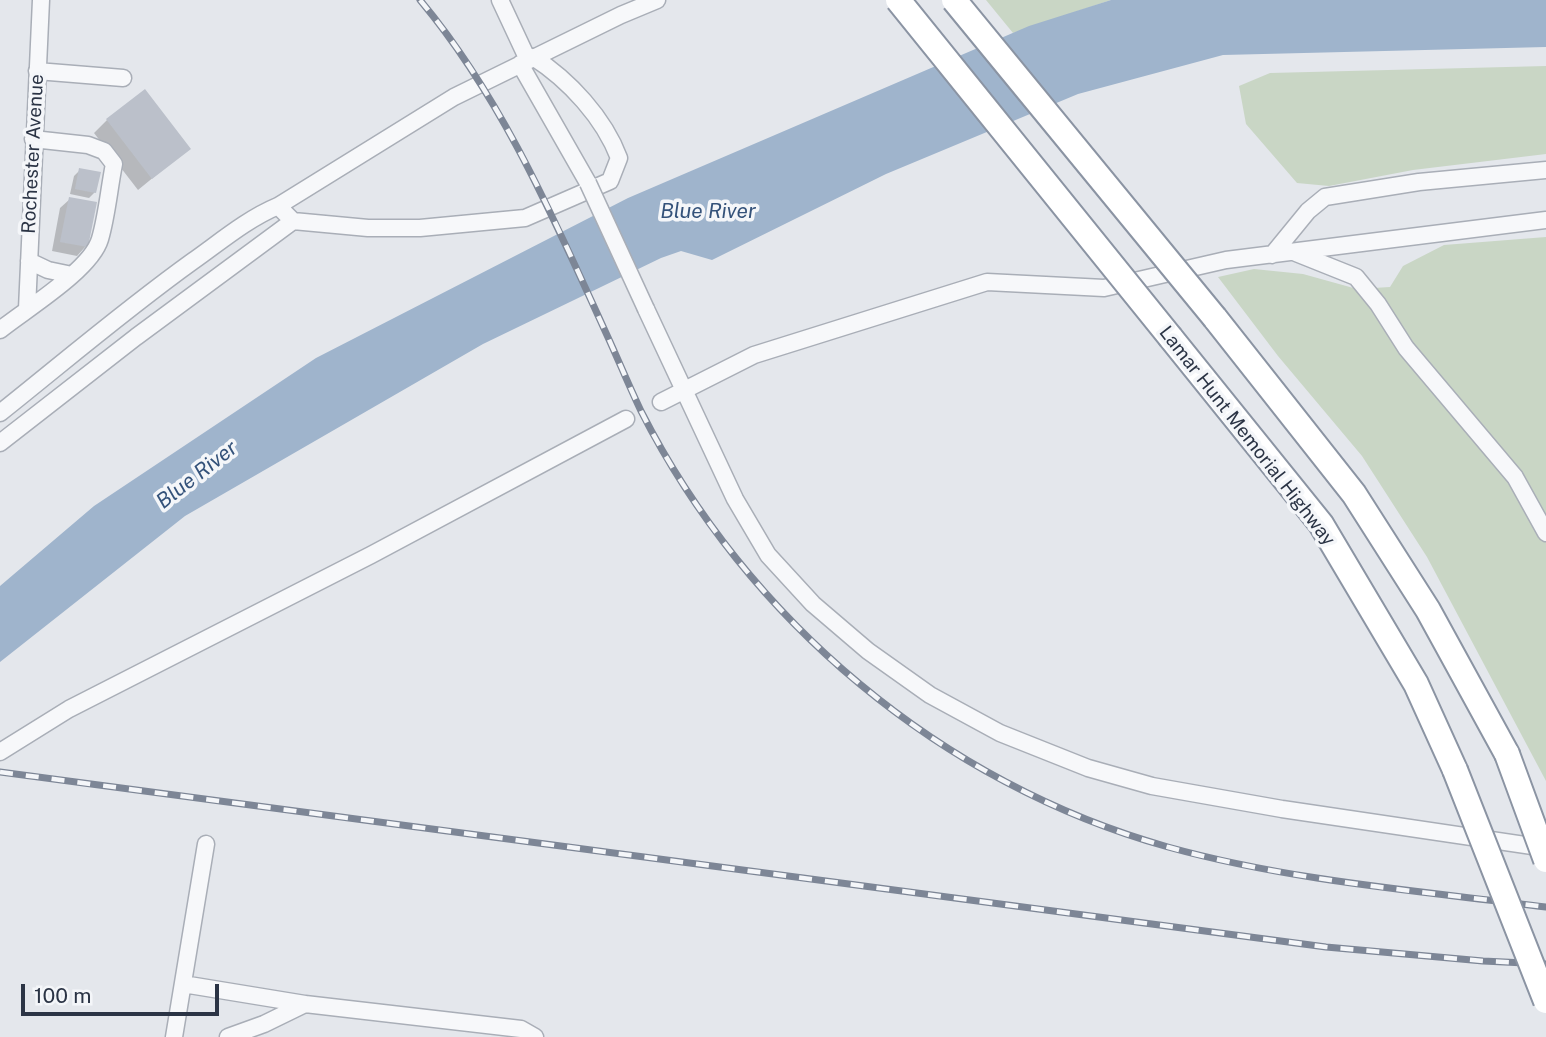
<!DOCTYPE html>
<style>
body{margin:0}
#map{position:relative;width:1546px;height:1037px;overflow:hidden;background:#e4e7ec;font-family:"Public Sans",sans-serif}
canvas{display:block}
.scale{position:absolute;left:21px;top:984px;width:198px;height:32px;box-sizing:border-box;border:4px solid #2b3445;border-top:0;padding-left:9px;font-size:21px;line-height:24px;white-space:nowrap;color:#2b3445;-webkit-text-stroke:5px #f4f6f9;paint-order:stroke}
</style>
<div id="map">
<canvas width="1546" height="1037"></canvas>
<div class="scale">100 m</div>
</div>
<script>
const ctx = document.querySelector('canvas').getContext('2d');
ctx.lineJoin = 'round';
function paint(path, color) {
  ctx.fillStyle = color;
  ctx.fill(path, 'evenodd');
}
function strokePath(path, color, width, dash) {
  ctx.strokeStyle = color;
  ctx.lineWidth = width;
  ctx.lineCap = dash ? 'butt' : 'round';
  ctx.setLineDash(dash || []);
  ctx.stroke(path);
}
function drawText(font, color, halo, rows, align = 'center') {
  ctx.font = font + ' "Public Sans",sans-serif';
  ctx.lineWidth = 7;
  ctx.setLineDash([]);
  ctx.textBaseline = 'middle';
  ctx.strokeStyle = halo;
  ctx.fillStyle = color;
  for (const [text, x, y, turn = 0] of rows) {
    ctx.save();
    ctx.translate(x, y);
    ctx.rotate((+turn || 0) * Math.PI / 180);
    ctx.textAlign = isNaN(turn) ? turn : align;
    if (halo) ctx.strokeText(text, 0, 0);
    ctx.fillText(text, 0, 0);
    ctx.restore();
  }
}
paint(new Path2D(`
 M986,0H1111L1013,33Z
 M1546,66V154L1413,170L1329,186L1297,183L1246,124L1239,86L1270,73Z
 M1546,237V781L1427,557L1362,456L1278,356L1218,277L1254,269L1303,274L1357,289L1390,287L1403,266L1444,245Z`), '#c9d6c5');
paint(new Path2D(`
 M1111,0H1546V47L1223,55L1078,94L886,174L712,260L681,251L661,258L483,344L185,516L0,662V586L94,506L316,358L628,198L1029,26Z`), '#9fb4cc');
paint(new Path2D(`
 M144,92L188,149L138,190L94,133L107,120Z
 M80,170L95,192L89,198L70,194L74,176Z
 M70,199L86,246L77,256L52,251L60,208Z`), '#0003');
paint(new Path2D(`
 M145,89L191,149L152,179L106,119Z
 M79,168L101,172L96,193L75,189Z
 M69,197L97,202L88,247L60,242Z`), '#bbc0ca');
const minor = new Path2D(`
 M500,0L528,60
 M520,64L588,183
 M37,71L123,78
 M293,221L368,228H420L525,218L610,181L619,158C604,118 569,80 533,57
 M1296,253L1356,277L1378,304L1406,348L1515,477L1546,533
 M1272,255L1308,211L1325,197L1419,182L1546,170
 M29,261L48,270L72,275
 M27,309L41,0
 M646,309L735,499L768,555L813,604L868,651L930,695L1000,733L1088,768L1152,786L1282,809L1546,848
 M0,330C26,309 91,270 100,239C107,215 109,189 114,164L104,151L88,145L33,139
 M661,402L754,355L987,282L1104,288L1226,260L1546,220
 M0,413C64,362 126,309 193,261C220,242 247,219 278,206
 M0,443L136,337L293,221L278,206L454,97L621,15L657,0
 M0,752L69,709L371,555L626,419
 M183,984L305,1004
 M174,1037L206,844
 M228,1037L264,1024L305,1004L521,1029L535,1037`);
const highway = new Path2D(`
 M1215,318L1354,494L1428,610L1507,754
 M1171,338L1321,524L1416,684L1455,770`);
strokePath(minor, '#a9aeb7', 19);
strokePath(highway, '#8b94a3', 28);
strokePath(minor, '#f7f8fa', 16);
strokePath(highway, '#fff', 24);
const rail = new Path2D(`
 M420,0C502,98 553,217 606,333C618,359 629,386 641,411C747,620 942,784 1168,847C1291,881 1420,891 1546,907
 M0,772L1326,947L1483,961L1546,964`);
strokePath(rail, '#7d8696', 7);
strokePath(rail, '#f4f6f9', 4.5, [13]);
const minorBridge = new Path2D(`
 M588,183L646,309`);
const highwayBridge = new Path2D(`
 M898,0L1171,338
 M954,0L1215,318
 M1507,754L1546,860
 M1455,770L1546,1001`);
strokePath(minorBridge, '#a9aeb7', 19, []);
strokePath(highwayBridge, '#8b94a3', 28, []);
strokePath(minorBridge, '#f7f8fa', 16);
strokePath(highwayBridge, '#fff', 24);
drawText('19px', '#2b3445', '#f4f6f9', [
 ["Rochester Avenue",33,154,-87],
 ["Lamar Hunt Memorial Highway",1247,436,52]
]);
drawText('italic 21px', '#34527a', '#f4f6f9', [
 ["Blue River",708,212],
 ["Blue River",197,475,-38]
]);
</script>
